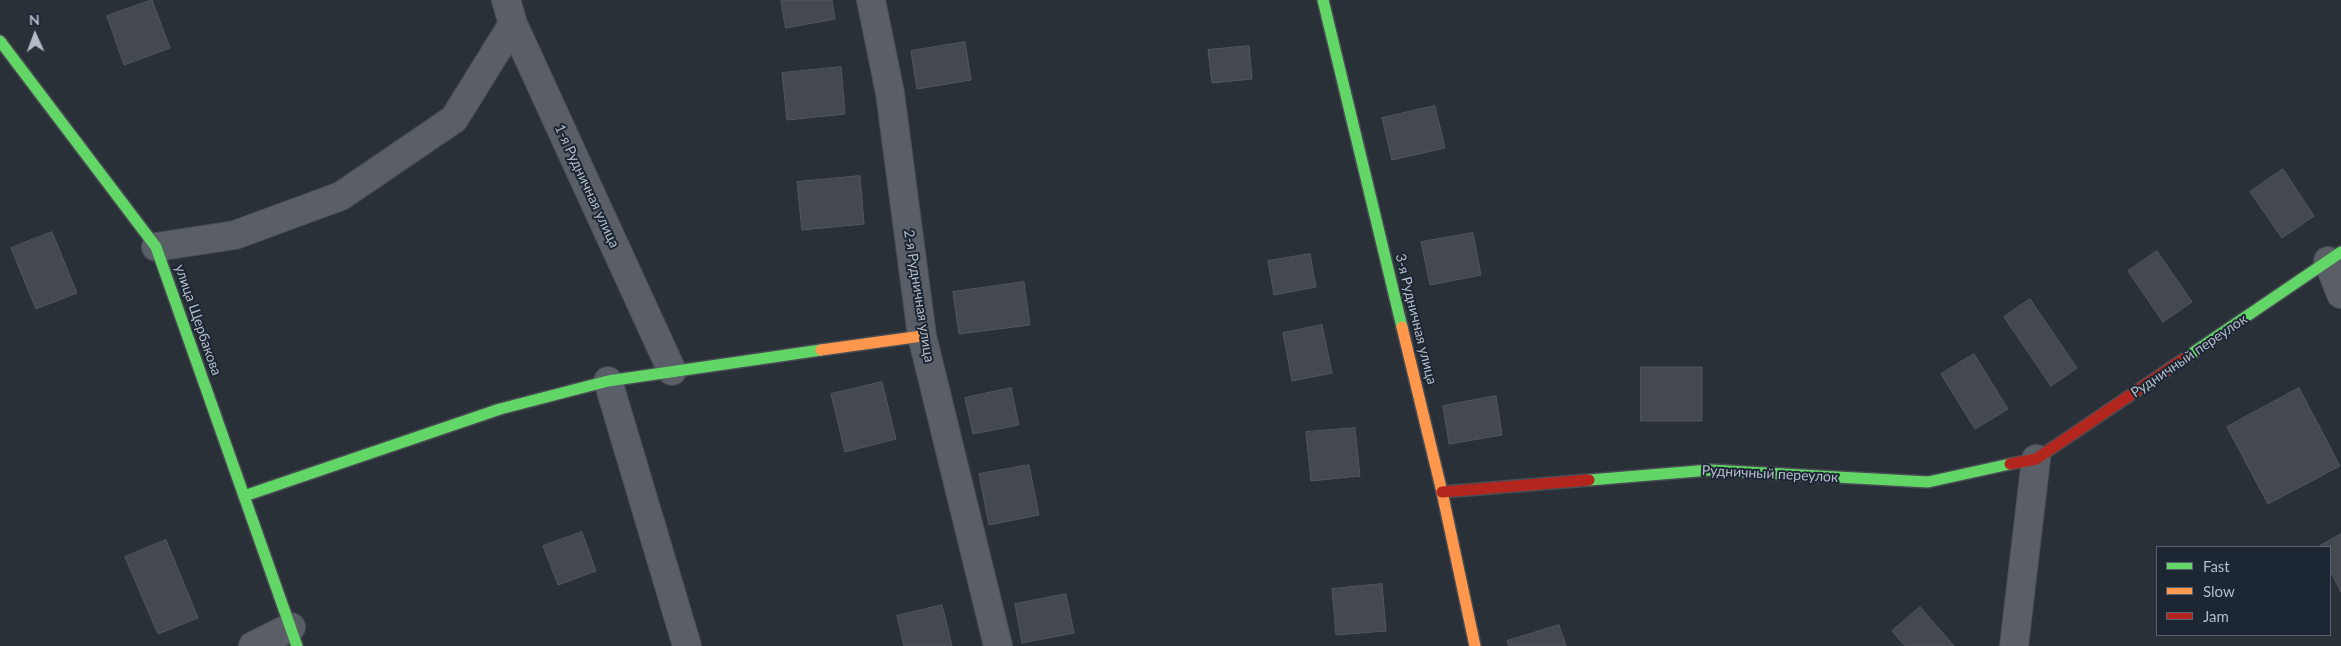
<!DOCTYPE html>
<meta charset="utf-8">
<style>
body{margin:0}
#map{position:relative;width:2341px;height:646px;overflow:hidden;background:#2a3038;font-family:Lato,sans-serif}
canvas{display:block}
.legend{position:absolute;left:2156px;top:546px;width:175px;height:90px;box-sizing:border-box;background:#1d2633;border:1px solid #59626f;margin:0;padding:6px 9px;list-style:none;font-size:15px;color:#b4bcc9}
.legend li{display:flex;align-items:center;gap:10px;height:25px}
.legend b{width:25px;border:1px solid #59626f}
.north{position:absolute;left:10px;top:10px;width:50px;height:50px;-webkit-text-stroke:4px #1d2633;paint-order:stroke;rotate:358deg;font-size:14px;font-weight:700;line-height:20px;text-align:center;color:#b4bcc9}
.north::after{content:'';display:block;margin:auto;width:18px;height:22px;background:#b4bcc9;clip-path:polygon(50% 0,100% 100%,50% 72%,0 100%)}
</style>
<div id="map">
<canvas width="2341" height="646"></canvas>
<ul class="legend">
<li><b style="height:6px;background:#63d668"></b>Fast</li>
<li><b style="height:6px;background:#ff974d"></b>Slow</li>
<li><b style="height:6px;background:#b3261e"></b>Jam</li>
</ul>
<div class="north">N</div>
</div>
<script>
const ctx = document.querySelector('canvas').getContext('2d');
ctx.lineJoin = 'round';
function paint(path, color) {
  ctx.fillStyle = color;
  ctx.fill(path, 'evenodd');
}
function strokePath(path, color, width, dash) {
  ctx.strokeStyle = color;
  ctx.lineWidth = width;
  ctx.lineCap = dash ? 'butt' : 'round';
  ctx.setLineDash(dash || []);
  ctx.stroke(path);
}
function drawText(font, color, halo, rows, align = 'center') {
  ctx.font = font + ' Lato,sans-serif';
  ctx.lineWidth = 4;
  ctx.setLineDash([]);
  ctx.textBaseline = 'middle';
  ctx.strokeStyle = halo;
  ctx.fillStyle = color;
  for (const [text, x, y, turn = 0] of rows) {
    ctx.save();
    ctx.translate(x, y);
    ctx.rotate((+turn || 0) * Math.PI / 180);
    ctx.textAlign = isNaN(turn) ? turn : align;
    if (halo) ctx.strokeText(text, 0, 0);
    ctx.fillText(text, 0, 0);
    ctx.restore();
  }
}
const building = new Path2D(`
 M152,0L170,48L124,65L107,16Z
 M781,0H832L835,19L786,28Z
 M965,42L971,80L917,89L911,51Z
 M1249,46L1252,79L1212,83L1208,50Z
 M841,67L845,114L787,120L782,73Z
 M1435,106L1445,148L1392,160L1382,118Z
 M2283,169L2314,216L2282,238L2250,192Z
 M860,176L864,224L802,230L797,182Z
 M52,232L77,293L36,309L11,248Z
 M1473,233L1481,275L1430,285L1421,242Z
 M2157,251L2192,302L2163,322L2128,271Z
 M1310,254L1316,287L1274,295L1268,261Z
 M1024,282L1030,325L959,334L953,292Z
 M2030,299L2077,368L2051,386L2004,317Z
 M1322,325L1332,373L1292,381L1283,333Z
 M1974,354L2008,409L1975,429L1941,374Z
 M1641,367H1702V421H1641Z
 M882,382L896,439L845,452L831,394Z
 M1011,388L1019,425L973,434L965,398Z
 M2299,388L2340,466L2268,504L2227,427Z
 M1496,396L1502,435L1449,444L1443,406Z
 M1355,428L1360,476L1311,481L1306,432Z
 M1029,465L1039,515L989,525L979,474Z
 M582,532L596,571L558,585L543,546Z
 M2341,534V592L2330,570V547H2318Z
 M166,540L198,618L158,634L125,557Z
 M1382,584L1386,631L1336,635L1332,589Z
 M1066,594L1074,633L1022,643L1015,604Z
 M942,605L952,646H904L897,616Z
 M1920,607L1954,646H1905L1892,631Z
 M1559,625L1566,646H1509L1507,641Z`);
paint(building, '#444950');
strokePath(building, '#52575f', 1);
const street = new Path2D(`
 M506,0L513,24L672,371
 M871,0L890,93L922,336L998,646
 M156,247L235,235L341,196L454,119L513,24
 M2328,261L2341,294
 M608,381L687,646
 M253,646L291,627
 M2014,646L2036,459`);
const fast = new Path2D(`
 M1323,0L1402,327
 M0,41L156,247L297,646
 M2188,356L2341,252
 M1589,480L1710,470L1928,482L2010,464
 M244,496L500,409L608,381L821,350`);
const slow = new Path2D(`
 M1402,327L1442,492L1475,646
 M821,350L922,336`);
const jam = new Path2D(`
 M2010,464L2036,459L2188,356
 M1442,492L1589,480`);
strokePath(street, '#484c53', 30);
strokePath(fast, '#484c53', 14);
strokePath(slow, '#484c53', 14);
strokePath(jam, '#484c53', 14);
strokePath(street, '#5a5e66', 28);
strokePath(fast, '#63d668', 11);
strokePath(slow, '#ff974d', 11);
strokePath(jam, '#b3261e', 11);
drawText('14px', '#b4bcc9', '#1d2633', [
 ["1-я Рудничная улица",587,186,65],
 ["2-я Рудничная улица",919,296,81],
 ["3-я Рудничная улица",1416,319,76],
 ["улица Щербакова",198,320,71],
 ["Рудничный переулок",2189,356,-34],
 ["Рудничный переулок",1770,474,3]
]);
</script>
